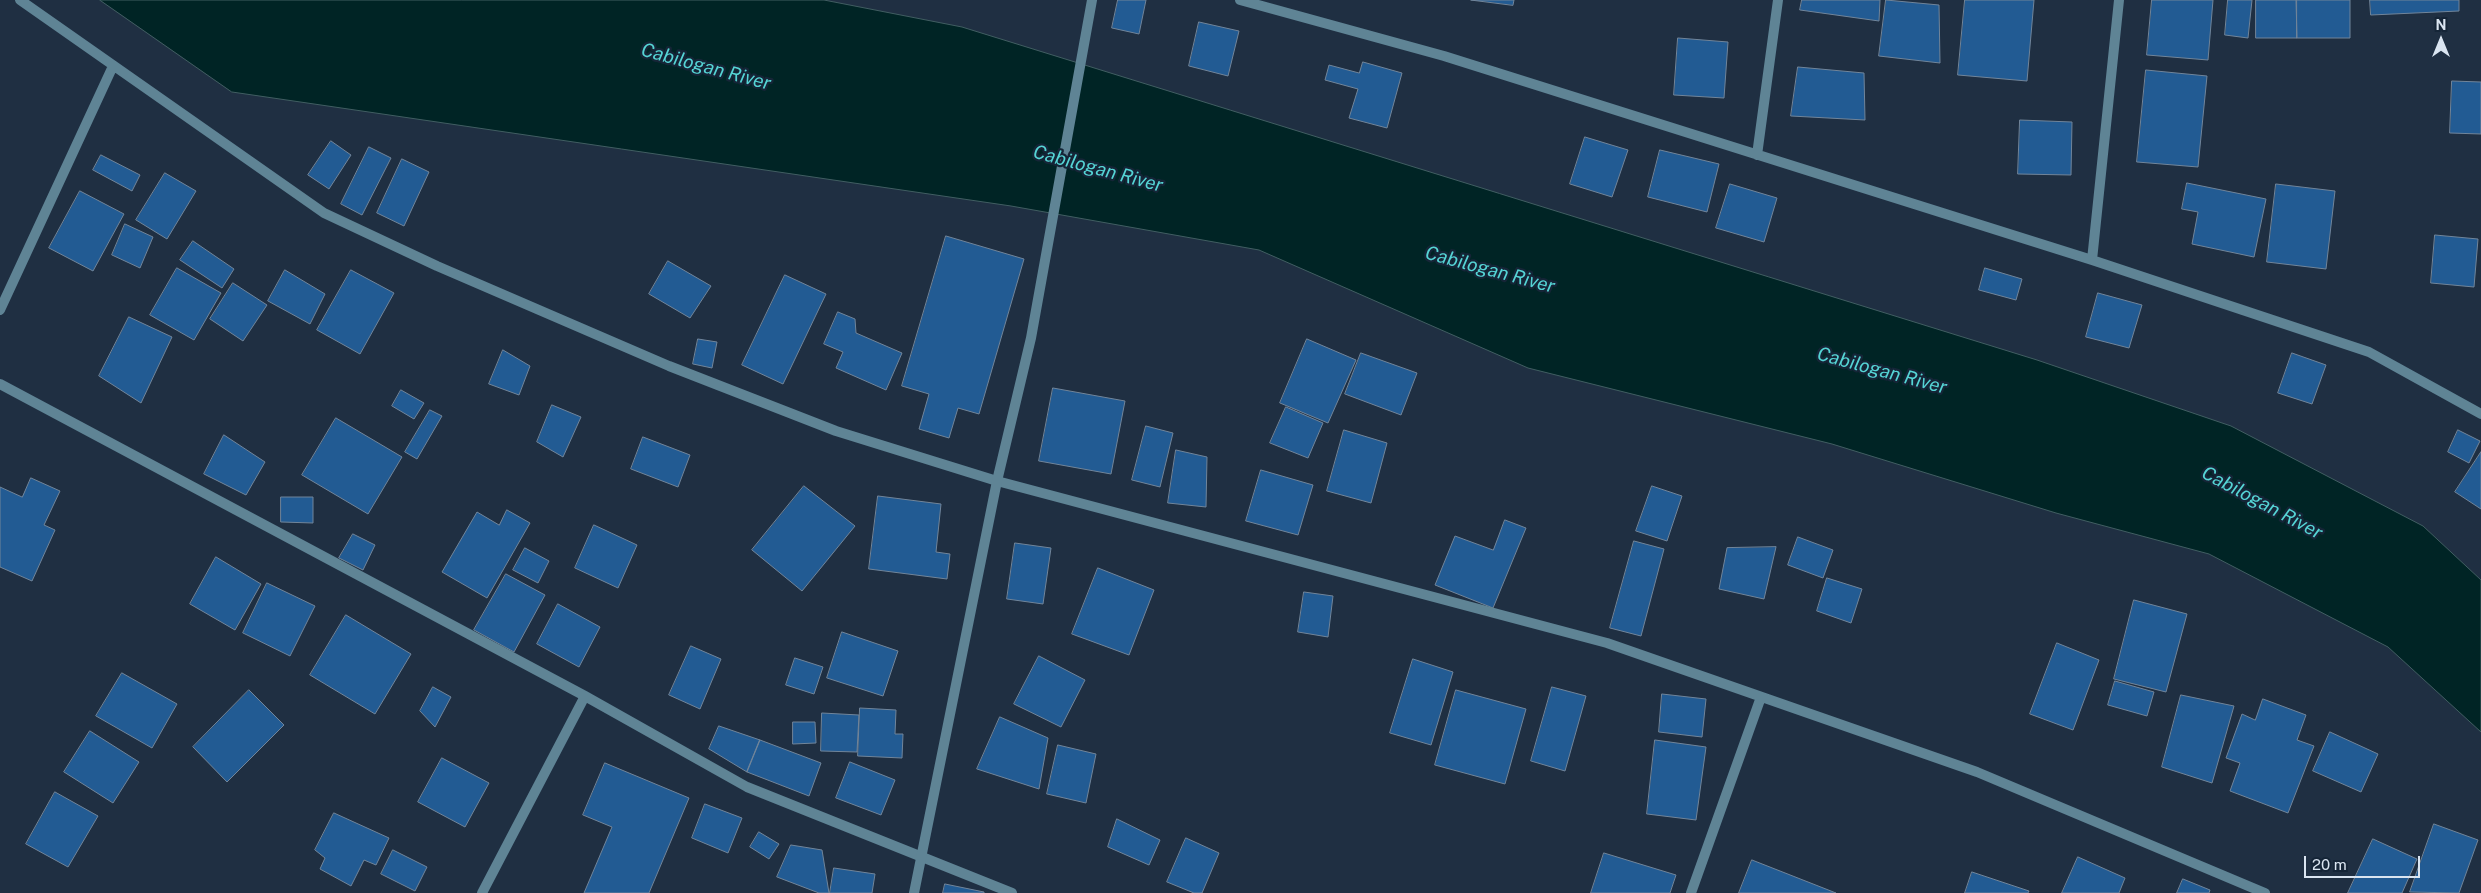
<!DOCTYPE html>
<style>
body{margin:0}
#map{position:relative;width:2481px;height:893px;overflow:hidden;background:#1f2f42;font-family:"Public Sans",sans-serif}
canvas{display:block}
.north{position:absolute;left:2416px;top:15px;width:50px;height:50px;-webkit-text-stroke:4px #152537;paint-order:stroke;rotate:0deg;font-size:14px;font-weight:700;line-height:20px;text-align:center;color:#dae5f1}
.north::after{content:'';display:block;margin:auto;width:18px;height:22px;background:#dae5f1;clip-path:polygon(50% 0,100% 100%,50% 72%,0 100%)}
.scale{position:absolute;left:2304px;top:856px;width:116px;height:22px;box-sizing:border-box;border:2px solid #dae5f1;border-top:0;padding-left:6px;font-size:15px;line-height:18px;white-space:nowrap;color:#dae5f1;-webkit-text-stroke:4px #152537;paint-order:stroke}
</style>
<div id="map">
<canvas width="2481" height="893"></canvas>
<div class="north">N</div>
<div class="scale">20 m</div>
</div>
<script>
const ctx = document.querySelector('canvas').getContext('2d');
ctx.lineJoin = 'round';
function paint(path, color) {
  ctx.fillStyle = color;
  ctx.fill(path, 'evenodd');
}
function strokePath(path, color, width, dash) {
  ctx.strokeStyle = color;
  ctx.lineWidth = width;
  ctx.lineCap = dash ? 'butt' : 'round';
  ctx.setLineDash(dash || []);
  ctx.stroke(path);
}
function drawText(font, color, halo, rows, align = 'center') {
  ctx.font = font + ' "Public Sans",sans-serif';
  ctx.lineWidth = 4.5;
  ctx.setLineDash([]);
  ctx.textBaseline = 'middle';
  ctx.strokeStyle = halo;
  ctx.fillStyle = color;
  for (const [text, x, y, turn = 0] of rows) {
    ctx.save();
    ctx.translate(x, y);
    ctx.rotate((+turn || 0) * Math.PI / 180);
    ctx.textAlign = isNaN(turn) ? turn : align;
    if (halo) ctx.strokeText(text, 0, 0);
    ctx.fillText(text, 0, 0);
    ctx.restore();
  }
}
const water = new Path2D(`
 M100,0H824L962,27L2037,360L2231,426L2423,526L2481,580V732L2388,647L2209,554L2056,513L1832,444L1528,368L1259,250L1011,206L232,92Z`);
paint(water, '#002425');
strokePath(water, '#415e62', 1);
const building = new Path2D(`
 M1118,0H1146L1139,34L1112,28Z
 M1471,0H1514L1513,5Z
 M1802,0H1880L1879,21L1800,10Z
 M1886,0L1939,5L1940,63L1879,56Z
 M1965,0H2034L2027,81L1958,75Z
 M2152,0H2213L2208,60L2147,55Z
 M2228,0H2252L2248,38L2225,35Z
 M2256,0H2296L2297,38H2256Z
 M2297,0H2350V38H2297Z
 M2370,0H2459V11L2371,15Z
 M1199,22L1239,31L1228,76L1189,66Z
 M1678,38L1728,42L1724,98L1674,95Z
 M1363,62L1402,73L1387,128L1349,118L1358,89L1325,80L1329,65L1359,73Z
 M1798,67L1864,73L1865,120L1791,116Z
 M2146,70L2207,76L2198,167L2137,162Z
 M2452,81L2481,82V134L2450,133Z
 M2020,120L2072,122L2071,175L2018,174Z
 M1585,137L1628,150L1612,197L1570,184Z
 M331,141L351,155L329,189L308,175Z
 M369,147L391,158L362,215L341,204Z
 M1660,150L1719,164L1707,212L1648,197Z
 M101,155L140,175L132,191L93,170Z
 M402,159L429,172L404,226L377,213Z
 M165,173L196,191L167,239L136,220Z
 M2187,183L2266,199L2254,257L2192,244L2198,212L2182,209Z
 M1730,184L1777,198L1764,242L1716,228Z
 M2276,184L2335,191L2326,269L2267,262Z
 M80,191L124,214L93,271L49,248Z
 M125,224L153,237L140,268L112,255Z
 M2435,235L2478,239L2474,287L2431,283Z
 M946,236L1024,259L979,414L958,408L949,438L919,429L929,394L902,386Z
 M193,241L234,269L222,288L180,260Z
 M668,261L711,286L690,318L649,294Z
 M177,268L221,293L194,340L150,315Z
 M1985,268L2022,279L2016,300L1979,290Z
 M285,270L325,294L310,324L268,301Z
 M351,270L394,293L360,354L317,330Z
 M785,275L826,294L783,384L742,365Z
 M233,283L267,305L243,341L210,319Z
 M2098,293L2142,305L2129,348L2086,337Z
 M838,312L855,319L856,333L902,353L886,390L836,368L843,352L824,344Z
 M129,317L172,337L141,403L99,376Z
 M698,339L717,342L712,368L693,364Z
 M1307,339L1356,360L1328,423L1280,403Z
 M503,350L530,366L519,395L489,384Z
 M1361,353L1417,373L1401,415L1345,394Z
 M2292,353L2326,365L2312,404L2278,393Z
 M1053,388L1125,401L1111,474L1039,461Z
 M401,390L424,403L414,419L392,406Z
 M552,405L581,417L563,457L537,442Z
 M1286,407L1323,423L1308,458L1270,443Z
 M430,410L442,416L417,459L405,452Z
 M336,418L402,457L368,514L302,475Z
 M1146,426L1173,433L1160,487L1132,480Z
 M1344,430L1387,443L1371,503L1327,491Z
 M2458,430L2480,441L2469,463L2448,452Z
 M224,435L265,462L246,495L204,474Z
 M643,437L690,455L678,487L631,469Z
 M1176,450L1207,457L1206,507L1168,503Z
 M2481,452V509L2455,492Z
 M1261,470L1313,485L1298,535L1246,521Z
 M31,478L60,491L44,525L55,530L32,581L0,567V487L22,497Z
 M804,486L855,526L802,591L752,550Z
 M1652,486L1682,496L1667,541L1636,531Z
 M878,496L941,504L936,552L950,554L947,579L869,569Z
 M281,497H313V523L281,522Z
 M507,510L530,523L487,598L442,572L477,512L499,525Z
 M1505,520L1526,528L1493,608L1435,585L1455,536L1493,550Z
 M594,525L637,545L618,588L575,568Z
 M353,534L375,545L363,570L339,558Z
 M1798,537L1833,550L1823,578L1788,565Z
 M1634,541L1664,549L1641,636L1610,628Z
 M1015,543L1051,548L1043,604L1007,599Z
 M1776,547L1764,599L1719,589L1727,548Z
 M525,548L549,561L538,583L513,570Z
 M216,557L261,584L235,630L190,604Z
 M1098,568L1154,590L1129,655L1072,634Z
 M506,574L545,595L514,652L474,630Z
 M1827,578L1862,589L1851,623L1817,611Z
 M267,583L315,606L290,656L243,633Z
 M1304,592L1333,596L1328,637L1298,632Z
 M2134,600L2187,614L2166,692L2114,679Z
 M558,604L600,627L579,667L537,644Z
 M346,615L411,654L375,714L310,675Z
 M842,632L898,651L883,696L827,678Z
 M2057,643L2099,660L2073,730L2030,714Z
 M691,646L721,659L700,709L669,695Z
 M1039,656L1085,680L1061,727L1014,704Z
 M795,658L823,667L814,694L786,685Z
 M1413,659L1453,672L1431,745L1390,733Z
 M122,673L177,704L152,748L96,716Z
 M2115,681L2154,692L2147,716L2108,705Z
 M433,687L451,697L435,727L420,711Z
 M1552,687L1586,696L1565,771L1531,761Z
 M249,690L284,725L227,782L193,747Z
 M1456,690L1526,709L1505,784L1435,765Z
 M1662,694L1706,699L1702,737L1659,732Z
 M2181,695L2234,706L2212,783L2162,767Z
 M2263,699L2306,715L2297,740L2314,746L2288,813L2230,791L2240,763L2226,758L2242,714L2255,720Z
 M860,708L896,710L895,734H903L902,758L858,756Z
 M822,713L859,715L857,752L821,751Z
 M1000,717L1048,738L1039,789L977,769Z
 M793,722H815L816,743L793,744Z
 M719,726L760,740L747,772L709,749Z
 M90,731L139,762L113,803L64,772Z
 M2330,732L2378,754L2361,792L2313,771Z
 M760,740L821,763L809,796L747,772Z
 M1655,740L1706,747L1696,820L1647,814Z
 M1058,745L1096,754L1086,803L1047,794Z
 M442,758L489,783L465,827L418,802Z
 M850,762L895,780L881,815L836,798Z
 M605,763L689,798L649,893H584L612,827L583,815Z
 M55,792L98,816L68,867L26,844Z
 M705,804L742,818L728,853L692,838Z
 M334,813L389,838L376,865L364,860L351,886L320,869L325,858L315,850Z
 M1117,819L1160,840L1149,865L1108,847Z
 M2434,824L2478,840L2459,893L2410,892Z
 M759,832L779,844L769,859L750,847Z
 M1186,838L1219,853L1202,893H1194L1167,882Z
 M2373,839L2417,859L2402,893H2348Z
 M791,845L822,850L829,893H819L777,877Z
 M393,850L427,867L415,891L381,874Z
 M1604,853L1676,875L1670,893H1591Z
 M2078,857L2125,878L2119,893H2062Z
 M1752,860L1836,893H1739Z
 M834,868L875,874L872,893H830Z
 M1972,872L2029,891L2028,893H1965Z
 M2183,879L2210,890L2209,893H2177Z
 M945,884L984,892V893H943Z`);
paint(building, '#225b93');
strokePath(building, '#71859a', 1);
strokePath(new Path2D(`
 M20,0L324,213L437,266L669,366L836,431L997,481L1607,643L1977,772L2265,893
 M1240,0L1444,56L2092,260L2369,352L2481,414
 M1757,155L1778,0
 M2092,260L2119,0
 M0,310L113,66
 M0,384L585,696L747,787L1012,893
 M482,893L585,696
 M1691,893L1761,697`), '#5f8495', 10);
strokePath(new Path2D(`
 M914,893L997,481L1031,338L1092,0`), '#5f8495', 10);
drawText('italic 19px', '#55d4d5', '#152537', [
 ["Cabilogan River",706,67,15],
 ["Cabilogan River",1098,169,15],
 ["Cabilogan River",1490,270,15],
 ["Cabilogan River",1882,371,15],
 ["Cabilogan River",2262,503,28]
]);
</script>
